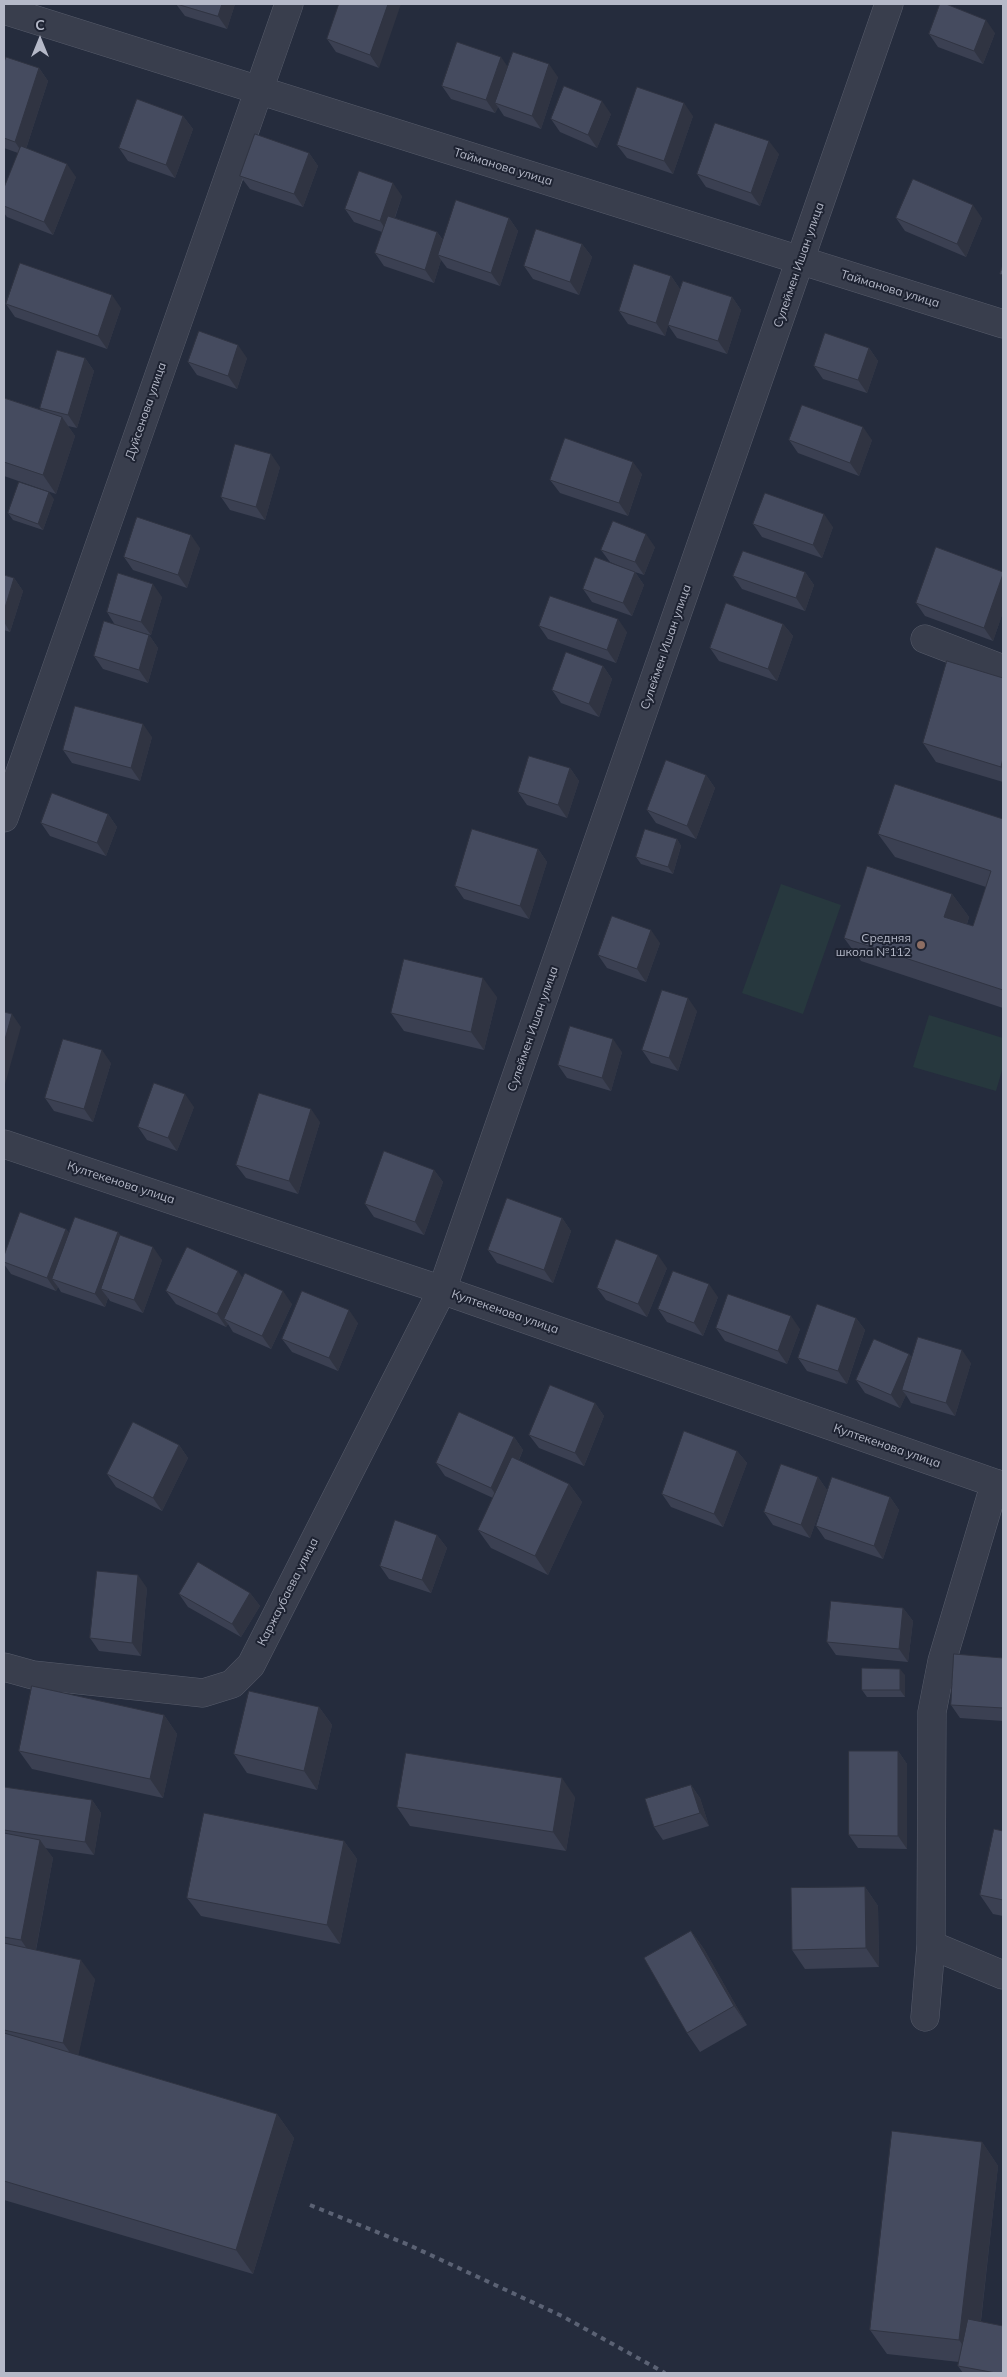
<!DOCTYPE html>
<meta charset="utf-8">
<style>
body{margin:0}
#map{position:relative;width:1007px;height:2377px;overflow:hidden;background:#252c3d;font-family:Mulish,sans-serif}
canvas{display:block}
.frame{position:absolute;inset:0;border:5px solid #b5b9c8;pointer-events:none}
.north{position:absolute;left:15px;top:15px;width:50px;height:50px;-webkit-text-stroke:4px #1e2332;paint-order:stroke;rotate:0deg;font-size:14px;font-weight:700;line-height:20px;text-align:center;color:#b5b9c8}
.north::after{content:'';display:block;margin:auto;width:18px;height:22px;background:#b5b9c8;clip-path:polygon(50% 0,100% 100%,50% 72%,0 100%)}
</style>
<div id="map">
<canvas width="1007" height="2377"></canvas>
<div class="frame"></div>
<div class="north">С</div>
</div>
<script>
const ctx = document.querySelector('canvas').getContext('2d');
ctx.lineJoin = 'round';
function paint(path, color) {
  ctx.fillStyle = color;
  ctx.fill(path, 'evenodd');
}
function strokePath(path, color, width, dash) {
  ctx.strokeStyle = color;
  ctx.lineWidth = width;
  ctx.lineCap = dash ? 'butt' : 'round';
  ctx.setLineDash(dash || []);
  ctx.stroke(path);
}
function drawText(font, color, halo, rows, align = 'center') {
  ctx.font = font + ' Mulish,sans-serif';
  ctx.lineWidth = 4;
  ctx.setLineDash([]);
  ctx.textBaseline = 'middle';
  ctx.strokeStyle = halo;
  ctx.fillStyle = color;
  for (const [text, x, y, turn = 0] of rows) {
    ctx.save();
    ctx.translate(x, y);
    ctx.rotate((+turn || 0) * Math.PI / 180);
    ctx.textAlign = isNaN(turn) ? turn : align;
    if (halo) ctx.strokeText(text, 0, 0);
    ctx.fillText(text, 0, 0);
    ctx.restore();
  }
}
paint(new Path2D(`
 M781,884L841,905L803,1014L742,993Z
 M929,1015L1003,1038V1067L996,1091L913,1067Z`), '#27383e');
const minor = new Path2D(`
 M4,10L1003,324
 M925,639L1003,669
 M4,818L289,4
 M4,1144L442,1290L1003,1486
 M4,1667L33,1675L203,1693L232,1684L251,1665L442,1290L889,4
 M931,1945L1003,1975
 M925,2017L931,1945L932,1712L942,1661L995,1483`);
strokePath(minor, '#575c6b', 29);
strokePath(minor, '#393e4d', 28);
strokePath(new Path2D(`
 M310,2205L409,2245L562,2316L665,2373`), '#5b6274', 4, [5, 5]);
paint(new Path2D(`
 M176,4H235L227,29L185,16Z
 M339,4L379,68L336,52L327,39Z
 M995,33L983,64L938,47L929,34Z
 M4,63L39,68L48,81L26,149L76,177L53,235L7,217L4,213V188L18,153L4,148Z
 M508,66L558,77L541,129L504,116L498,107L495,113L451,99L442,86Z
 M611,114L597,148L560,132L551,119Z
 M183,116L193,129L175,178L128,161L119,148Z
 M693,116L673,174L627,158L617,145Z
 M309,153L318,166L303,207L250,189L240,176Z
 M779,154L760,206L706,187L697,174Z
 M402,196L395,218L437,232L443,240L509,218L518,231L500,286L447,268L441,260L434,283L384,266L375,253L382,232L354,222L345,209Z
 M896,218H982L966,257L905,231Z
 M582,244L592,257L579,295L533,279L524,266Z
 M671,276L680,289L732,297L741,310L727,354L677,338L668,325L665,336L628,324L619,311Z
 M6,304L121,308L107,349L15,317Z
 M869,348L878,361L867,393L823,379L814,366Z
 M85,358L94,371L77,428L68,426L75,436L56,494L4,476V398L42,410L40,408Z
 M247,358L237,389L197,375L188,362Z
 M789,440H872L859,476L798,453Z
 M280,467L265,520L230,510L221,497Z
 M642,474L628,516L560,493L550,480Z
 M54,499L43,530L13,520L8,513Z
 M753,524L833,527L822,558L762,537Z
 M655,547L644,575L635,572L644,585L632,616L592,602L583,589L629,570L610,562L601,550Z
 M200,548L187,588L133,570L124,557Z
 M805,572L814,585L805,611L742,589L733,576Z
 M1003,572V612L993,641L925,616L916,603Z
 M4,575L14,578L23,591L10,632L4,630Z
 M162,597L151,635L124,628L149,635L158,648L148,683L103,669L94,656L115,625L107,612Z
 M783,624L793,636L777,681L719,661L710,648Z
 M539,626L627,632L616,663L548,639Z
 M603,666L612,679L599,717L561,703L552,690Z
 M1003,678V782L936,762L923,743Z
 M152,737L140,781L72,763L63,750Z
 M570,768L579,781L567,818L527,805L518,792Z
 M706,775L715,788L696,839L656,823L647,810Z
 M108,814L117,827L106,856L50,836L41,823Z
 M1003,819V1008L861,961L844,938L952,894L969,917L967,924L973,926L986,887L895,857L878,834Z
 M677,839L681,846L673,874L641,864L636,857Z
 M538,849L547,862L529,919L464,899L455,886Z
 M660,943L646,982L607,968L598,955Z
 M497,997L484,1050L404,1031L391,1013Z
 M697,1011L678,1071L651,1063L642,1050Z
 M622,1052L611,1091L567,1078L558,1065Z
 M111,1063L93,1122L54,1111L45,1098Z
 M194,1107L177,1151L147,1140L138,1127Z
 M320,1122L298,1194L246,1178L236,1165Z
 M434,1170L443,1182L424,1235L374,1217L365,1204Z
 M562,1218L571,1231L553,1283L497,1263L488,1250Z
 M66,1229L69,1233L118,1232L120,1235L162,1260L143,1313L110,1301L108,1298L105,1307L61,1292L58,1287L56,1291L11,1274L4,1264V1256Z
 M667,1268L647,1317L606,1300L597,1288Z
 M243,1277L292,1304L271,1349L233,1332L228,1324L226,1327L176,1304L166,1291Z
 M718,1297L703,1336L667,1322L658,1309Z
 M856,1318L865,1330L847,1384L807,1371L798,1358Z
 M358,1323L338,1371L292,1352L282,1339Z
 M716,1328L800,1329L787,1364L725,1341Z
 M909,1354L912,1358L971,1363L955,1416L911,1403L906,1395L900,1408L865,1393L856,1380Z
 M595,1403L604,1416L584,1466L539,1448L529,1435Z
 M514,1437L523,1450L519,1460L569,1484L582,1502L548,1575L491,1548L478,1530L493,1498L445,1476L436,1463Z
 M179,1445L188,1458L162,1511L116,1487L107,1474Z
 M737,1451L747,1463L723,1527L671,1507L662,1494Z
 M818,1477L827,1490L810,1538L773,1525L764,1512Z
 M890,1497L899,1510L883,1559L825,1539L816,1526Z
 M437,1535L447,1548L431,1593L389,1579L380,1566Z
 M147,1588L141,1656L99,1651L90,1638Z
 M250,1593L260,1606L241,1637L188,1607L179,1594Z
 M903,1608L913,1621L908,1662L836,1655L827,1642Z
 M1003,1658V1721L960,1718L951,1705Z
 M905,1675V1697H867L862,1690Z
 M319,1707L332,1725L317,1790L247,1773L234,1754Z
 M164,1715L177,1734L163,1798L32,1769L19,1751Z
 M898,1751L907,1764V1849L858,1848L849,1835Z
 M691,1785L700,1798L709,1826L663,1840L654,1827Z
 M4,1787L92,1800L101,1813L94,1855L45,1848L53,1858L36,1950L95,1979L78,2055L277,2114L294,2138L253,2274L4,2200Z
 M575,1797L566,1851L410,1826L397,1807Z
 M1003,1831V1916L993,1914L980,1895Z
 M344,1841L357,1859L340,1944L201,1916L187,1898Z
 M865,1887L878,1906L879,1967L805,1969L792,1950Z
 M691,1931L704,1949L747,2025L700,2052L687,2033Z
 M982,2142L998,2166L981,2321L1003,2373H963L958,2366L959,2362L887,2354L870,2330Z`), '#3b4052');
paint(new Path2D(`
 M222,4H235L227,29L218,16Z
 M388,4H401L379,68L370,55Z
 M986,20L995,33L983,64L974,51Z
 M501,57L510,70L495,103L498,107L495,113L486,100Z
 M549,64L558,77L541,129L532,116Z
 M39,68L48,81L24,155L15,142Z
 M602,101L611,114L597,148L588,135Z
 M684,103L693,116L673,174L664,161Z
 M183,116L193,129L175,178L166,165Z
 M769,141L779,154L760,206L751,193Z
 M309,153L318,166L303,207L294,194Z
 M67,164L76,177L53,235L44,222Z
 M393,183L402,196L389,234L380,221Z
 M973,205L982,218L966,257L957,244Z
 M509,218L518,231L500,286L491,273Z
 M437,232L446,245L438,255L441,260L434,283L425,270Z
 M582,244L592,257L579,295L570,282Z
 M671,276L680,289L665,336L656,323Z
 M112,295L121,308L107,349L98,336Z
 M732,297L741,310L727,354L718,341Z
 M238,345L247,358L237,389L228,376Z
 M869,348L878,361L867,393L858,380Z
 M85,358L94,371L77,428L68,415Z
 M62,417L75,436L56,494L43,475Z
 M863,427L872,440L859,476L850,463Z
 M271,454L280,467L265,520L256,507Z
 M633,462L642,474L628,516L619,503Z
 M49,492L54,499L43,530L38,524Z
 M824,514L833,527L822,558L813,545Z
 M646,534L655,547L644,575L635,562Z
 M191,535L200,548L187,588L178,575Z
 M635,572L644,585L632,616L623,603Z
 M805,572L814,585L805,611L796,598Z
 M1003,574V612L993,641L984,628Z
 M14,578L23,591L10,632L4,622V611Z
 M153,584L162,597L151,635L141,622Z
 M618,619L627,632L616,663L607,650Z
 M783,624L793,636L777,681L768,669Z
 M149,635L158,648L148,683L139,670Z
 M603,666L612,679L599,717L589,704Z
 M143,724L152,737L140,781L131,768Z
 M1003,758V771L1001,767Z
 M570,768L579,781L567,818L558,805Z
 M706,775L715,788L696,839L687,826Z
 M108,814L117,827L106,856L97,843Z
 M677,839L681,846L673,874L668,867Z
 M538,849L547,862L529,919L520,906Z
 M952,894L969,917L961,941L944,917Z
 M651,930L660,943L646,982L637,969Z
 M483,978L497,997L484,1050L471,1032Z
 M688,998L697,1011L678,1071L669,1058Z
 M12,1014L21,1027L4,1088V1043Z
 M613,1039L622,1052L611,1091L602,1078Z
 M102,1050L111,1063L93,1122L84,1109Z
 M185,1094L194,1107L177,1151L168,1138Z
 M311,1109L320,1122L298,1194L289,1181Z
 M434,1170L443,1182L424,1235L415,1222Z
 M562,1218L571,1231L553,1283L544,1270Z
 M66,1229L75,1242L52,1279L58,1287L56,1291L47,1278Z
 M118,1232L127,1245L101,1289L108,1298L105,1307L95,1294Z
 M153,1247L162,1260L143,1313L134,1300Z
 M658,1255L667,1268L647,1317L638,1304Z
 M238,1271L247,1284L224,1319L228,1324L226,1327L217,1314Z
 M709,1284L718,1297L703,1336L694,1323Z
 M283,1291L292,1304L271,1349L262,1336Z
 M349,1310L358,1323L338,1371L329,1358Z
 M791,1316L800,1329L787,1364L778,1351Z
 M856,1318L865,1330L847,1384L838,1371Z
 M962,1350L971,1363L955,1416L946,1403Z
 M909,1354L918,1367L902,1390L906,1395L900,1408L891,1395Z
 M595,1403L604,1416L584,1466L575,1453Z
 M514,1437L523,1450L500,1501L491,1488Z
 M179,1445L188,1458L162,1511L153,1498Z
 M737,1451L747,1463L723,1527L714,1514Z
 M818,1477L827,1490L810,1538L801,1525Z
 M569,1484L582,1502L548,1575L535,1556Z
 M890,1497L899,1510L883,1559L874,1546Z
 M437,1535L447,1548L431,1593L422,1580Z
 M138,1575L147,1588L141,1656L132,1643Z
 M250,1593L260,1606L241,1637L232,1624Z
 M903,1608L913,1621L908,1662L899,1649Z
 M900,1669L905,1675V1697L900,1690Z
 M319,1707L332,1725L317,1790L304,1771Z
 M164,1715L177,1734L163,1798L150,1779Z
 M898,1751L907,1764V1849L898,1836Z
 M562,1778L575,1797L566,1851L553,1832Z
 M691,1785L700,1798L709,1826L700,1813Z
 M92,1800L101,1813L94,1855L85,1842Z
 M40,1840L53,1858L34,1959L21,1940Z
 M344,1841L357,1859L340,1944L327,1925Z
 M865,1887L878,1906L879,1967L866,1948Z
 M691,1931L704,1949L747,2025L734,2006Z
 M81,1960L95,1979L77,2062L63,2043Z
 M277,2114L294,2138L253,2274L236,2250Z
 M982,2142L998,2166L976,2363L959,2340Z`), '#303442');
const building = new Path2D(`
 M177,4H222L218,16Z
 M339,4H388L370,55L327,39Z
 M940,4H946L986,20L974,51L929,34Z
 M457,42L501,57L486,100L442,86Z
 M513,52L549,64L532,116L495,103Z
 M6,57L39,68L15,142L4,138V63Z
 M564,86L602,101L588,135L551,119Z
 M637,87L684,103L664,161L617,145Z
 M137,99L183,116L166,165L119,148Z
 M715,123L769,141L751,193L697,174Z
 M255,134L309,153L294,194L240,176Z
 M21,146L67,164L44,222L4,206V188Z
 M359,171L393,183L380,221L345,209Z
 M913,179L973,205L957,244L896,218Z
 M456,200L509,218L491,273L438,255Z
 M388,216L437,232L425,270L375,253Z
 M536,229L582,244L570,282L524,266Z
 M20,263L112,295L98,336L6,304Z
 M634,264L671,276L656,323L619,311Z
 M1003,265V275L1000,274Z
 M683,281L732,297L718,341L668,325Z
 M199,331L238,345L228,376L188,362Z
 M825,333L869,348L858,380L814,366Z
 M57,350L85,358L68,415L40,408Z
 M4,398L62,417L43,475L4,462Z
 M802,405L863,427L850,463L789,440Z
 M565,438L633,462L619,503L550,480Z
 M235,444L271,454L256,507L221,497Z
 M19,482L49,492L38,524L8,513Z
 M765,493L824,514L813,545L753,524Z
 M137,517L191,535L178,575L124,557Z
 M613,521L646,534L635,562L601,550Z
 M936,547L1003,572V574L984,628L916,603Z
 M743,551L805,572L796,598L733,576Z
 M595,557L635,572L623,603L583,589Z
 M118,573L153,584L141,622L107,612Z
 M4,575L14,578L4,611Z
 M550,596L618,619L607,650L539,626Z
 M726,603L783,624L768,669L710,648Z
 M104,621L149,635L139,670L94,656Z
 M566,652L603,666L589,704L552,690Z
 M947,661L1003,678V758L1001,767L923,743Z
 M75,706L143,724L131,768L63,750Z
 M529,756L570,768L558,805L518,792Z
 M666,760L706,775L687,826L647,810Z
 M895,784L1003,819V990L844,938L867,866L952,894L944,917L973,926L991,871L878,834Z
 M52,793L108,814L97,843L41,823Z
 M472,829L538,849L520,906L455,886Z
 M645,829L677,839L668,867L636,857Z
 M612,916L651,930L637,969L598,955Z
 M404,959L483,978L471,1032L391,1013Z
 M662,990L688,998L669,1058L642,1050Z
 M4,1012L12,1014L4,1043Z
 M570,1026L613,1039L602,1078L558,1065Z
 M63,1039L102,1050L84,1109L45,1098Z
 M154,1083L185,1094L168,1138L138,1127Z
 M259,1093L311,1109L289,1181L236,1165Z
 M384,1151L434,1170L415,1222L365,1204Z
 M507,1198L562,1218L544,1270L488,1250Z
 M20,1212L66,1229L47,1278L4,1262V1256Z
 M75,1217L118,1232L95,1294L52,1279Z
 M120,1235L153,1247L134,1300L101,1289Z
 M616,1239L658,1255L638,1304L597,1288Z
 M187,1247L238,1271L217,1314L166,1291Z
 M673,1271L709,1284L694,1323L658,1309Z
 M245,1273L283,1291L262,1336L224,1319Z
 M302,1291L349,1310L329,1358L282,1339Z
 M728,1294L791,1316L778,1351L716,1328Z
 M817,1304L856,1318L838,1371L798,1358Z
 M918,1337L962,1350L946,1403L902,1390Z
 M874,1339L909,1354L891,1395L856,1380Z
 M550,1385L595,1403L575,1453L529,1435Z
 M459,1412L514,1437L491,1488L436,1463Z
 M133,1422L179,1445L153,1498L107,1474Z
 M684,1431L737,1451L714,1514L662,1494Z
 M512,1457L569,1484L535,1556L478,1530Z
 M781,1464L818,1477L801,1525L764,1512Z
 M832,1477L890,1497L874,1546L816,1526Z
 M395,1520L437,1535L422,1580L380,1566Z
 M198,1562L250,1593L232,1624L179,1594Z
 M97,1571L138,1575L132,1643L90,1638Z
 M831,1601L903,1608L899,1649L827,1642Z
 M954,1654L1003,1658V1708L951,1705Z
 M862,1668L900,1669V1690H862Z
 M32,1686L164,1715L150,1779L19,1751Z
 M249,1691L319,1707L304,1771L234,1754Z
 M849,1751H898V1836L849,1835Z
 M406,1753L562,1778L553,1832L397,1807Z
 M691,1785L700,1813L654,1827L645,1799Z
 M4,1787L92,1800L85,1842L4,1830Z
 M204,1813L344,1841L327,1925L187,1898Z
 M994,1829L1003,1831V1900L980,1895Z
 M4,1833L40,1840L21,1940L4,1937Z
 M865,1887L866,1948L792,1950L791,1888Z
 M691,1931L734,2006L687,2033L644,1958Z
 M4,1943L81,1960L63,2043L4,2030Z
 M4,2033L277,2114L236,2250L4,2181Z
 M892,2131L982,2142L959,2340L870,2330Z
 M968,2319L1003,2326V2373H996L958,2366Z`);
paint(building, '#454b5f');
strokePath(building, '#303442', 1);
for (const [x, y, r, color] of [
 [921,945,5,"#8d6e63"]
]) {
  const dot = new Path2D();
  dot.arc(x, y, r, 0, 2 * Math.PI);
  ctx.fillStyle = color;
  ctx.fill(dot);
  strokePath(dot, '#1e2332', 2);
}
drawText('12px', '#b5b9c8', '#1e2332', [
 ["Тайманова улица",503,167,17],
 ["Сулеймен Ишан улица",799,265,-71],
 ["Тайманова улица",890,289,17],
 ["Дуйсенова улица",146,411,-71],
 ["Сулеймен Ишан улица",666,647,-71],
 ["Сулеймен Ишан улица",533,1029,-71],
 ["Култекенова улица",121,1183,18],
 ["Култекенова улица",505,1312,19],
 ["Култекенова улица",887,1446,19],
 ["Каржаубаева улица",288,1592,-63]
]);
drawText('12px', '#b5b9c8', '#1e2332', [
 ["Средняя",911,938],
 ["школа №112",911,952]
], 'right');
</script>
